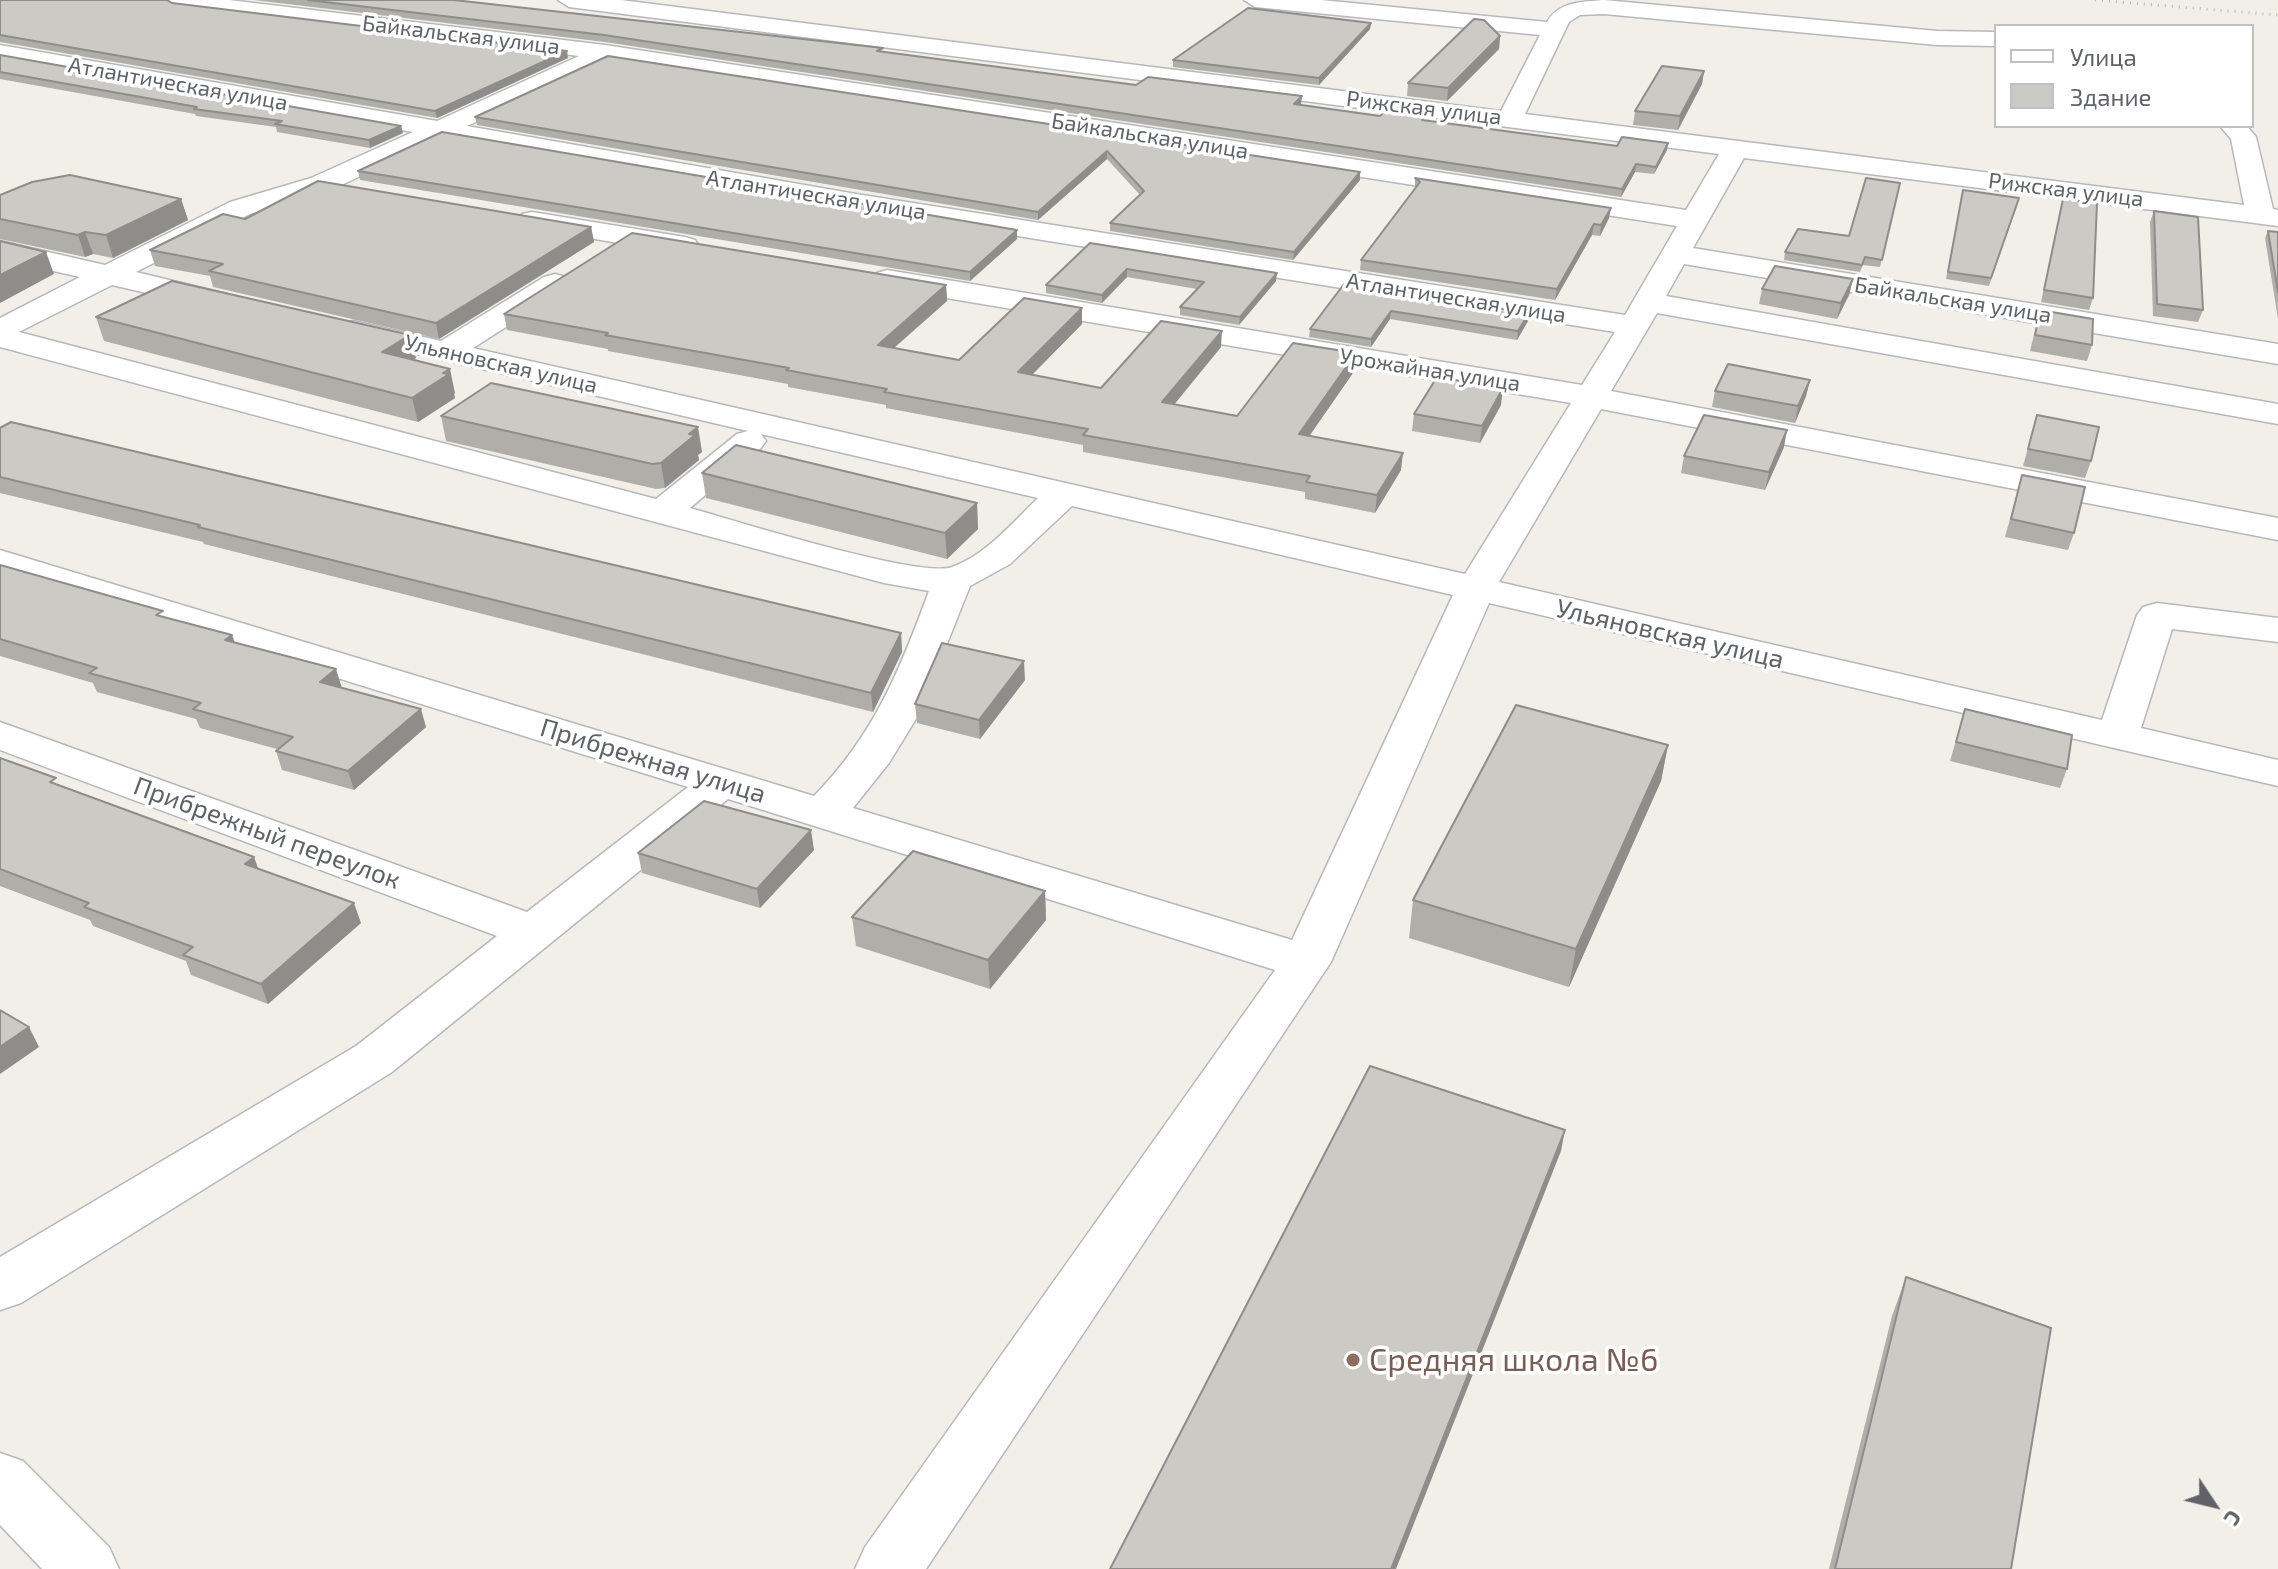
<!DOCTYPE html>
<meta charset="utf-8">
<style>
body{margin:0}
#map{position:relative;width:2278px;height:1569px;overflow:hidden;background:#f1efe8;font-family:"Exo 2",sans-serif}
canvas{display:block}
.legend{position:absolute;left:1994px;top:24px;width:260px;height:104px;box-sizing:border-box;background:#fff;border:2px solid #bfc1c3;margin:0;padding:10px 14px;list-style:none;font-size:24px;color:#5f6368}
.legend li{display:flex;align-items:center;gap:16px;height:40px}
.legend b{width:40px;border:2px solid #bfc1c3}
.north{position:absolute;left:2174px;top:1465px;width:80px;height:80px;-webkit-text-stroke:6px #fff;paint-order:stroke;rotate:125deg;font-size:22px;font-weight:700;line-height:32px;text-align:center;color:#5f6368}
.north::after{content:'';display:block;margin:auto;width:28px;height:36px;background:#5f6368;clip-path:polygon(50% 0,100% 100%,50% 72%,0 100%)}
</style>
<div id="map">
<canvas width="2278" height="1569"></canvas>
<ul class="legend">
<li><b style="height:10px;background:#fff"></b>Улица</li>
<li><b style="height:22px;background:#cccac5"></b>Здание</li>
</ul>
<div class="north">С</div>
</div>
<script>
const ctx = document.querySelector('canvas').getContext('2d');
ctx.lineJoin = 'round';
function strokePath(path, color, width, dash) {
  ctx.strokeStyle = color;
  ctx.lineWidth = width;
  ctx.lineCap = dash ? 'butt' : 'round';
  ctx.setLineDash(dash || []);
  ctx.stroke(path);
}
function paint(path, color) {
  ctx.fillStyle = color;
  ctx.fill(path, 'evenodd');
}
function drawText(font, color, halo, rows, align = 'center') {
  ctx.font = font + ' "Exo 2",sans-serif';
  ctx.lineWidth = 7;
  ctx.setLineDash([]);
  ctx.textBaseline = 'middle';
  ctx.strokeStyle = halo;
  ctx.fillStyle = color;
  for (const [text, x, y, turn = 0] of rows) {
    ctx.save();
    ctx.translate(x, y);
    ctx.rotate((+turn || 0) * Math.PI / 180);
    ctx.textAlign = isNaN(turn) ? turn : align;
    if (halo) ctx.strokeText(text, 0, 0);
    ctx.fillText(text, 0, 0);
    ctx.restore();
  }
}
const minor = new Path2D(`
 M163,0H229L605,45L1686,210L1719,154L569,7L558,0H621L1501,111L1540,35L1255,7L1244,0H1321L1547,22C1559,1 1582,2 1604,0L1937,31L1996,32V46L1937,45L1604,14L1580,15L1569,22L1525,114L2244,205L2231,139L2220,126H2247L2256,137L2273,209L2278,210V226L1744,158L1693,248L2278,344V364L1684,264L1666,296L2278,404V424L1657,313L1611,391L2278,518V540L1601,409L1499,582L2102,720L2137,615L2143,607L2157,603L2278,618V642L2172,629L2141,728L2278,760V786L1489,603L1331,962L926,1569H855L865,1547L1275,970L728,799L392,1072L21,1303L0,1310V1257L356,1046L497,936L0,750V722L527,912L688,787L0,573V550L814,796C874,735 900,670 929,591L884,583L0,347V318L80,277L0,259V241L105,265L230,202L311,178L413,132L0,59V45L437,121L579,56L174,7ZM609,60L1677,226L1625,315L856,194L467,126ZM443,137L856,210L1615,332L1582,385L887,270L877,273L872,279L877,285L887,288L1571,403L1465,574L473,348L566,289L570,283L566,277L555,274L544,277L441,341L353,321L342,323L337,330L342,337L353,339L748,431L737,434L656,499L19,332L112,285L216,309L227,306L231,300L227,294L136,272L250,214L331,190ZM761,434L1038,498C1013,522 986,555 952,567C921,579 733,520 690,508L761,448L766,441ZM1072,506L1453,595L1292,940L853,808L889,763L919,714L970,586L1010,564Z
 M532,212L685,237L695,240L699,246L695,252L685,255L522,226L518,220L522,214Z
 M0,1453L23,1461L109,1547L119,1569H42L0,1525Z`);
strokePath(minor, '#b5b8bc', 3);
paint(minor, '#fff');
strokePath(new Path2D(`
 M2095,0L2278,15`), '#b6b7b8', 3, [1, 6]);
paint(new Path2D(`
 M0,0L172,3L568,58L437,118L0,42Z
 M254,0H454L883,52L1136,85L1301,104L1300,105L1380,116L1428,120L1427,121L1617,146L1667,150L1654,174L1635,172L1621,197L605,42Z
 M1371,23L1370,29L1319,85L1173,67V60Z
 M1500,36L1499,49L1447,101L1407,96L1408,83Z
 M0,55L403,133L370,148L277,132L276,127L196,116L195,114L0,79Z
 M608,56L1360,172V180L1293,260L1110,231V223L1140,195L1107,159L1038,220L477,125L475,117Z
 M1704,71L1702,84L1678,130L1633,125L1635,111Z
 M358,171L1017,230V239L970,281L360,180Z
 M1415,178L1609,218L1600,236L1592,235L1555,300L1360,270L1361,260L1415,189Z
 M1900,183L1880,267L1863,265L1860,272L1784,260L1785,252L1849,236Z
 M1963,190L2017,205L1989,286L1946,279Z
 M0,195L181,199L188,220L113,258L93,254L85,257L0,239Z
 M2063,199L2093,298L2089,310L2041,302Z
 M2154,211L2203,310L2198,322L2153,316L2150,222Z
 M245,219L591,227L594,242L439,339L213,287L210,276L155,266L150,250Z
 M2268,231L2278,232V319L2265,238Z
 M1090,243L1276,281L1239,325L1180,315V307L1197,289L1127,277L1102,303L1046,293V285Z
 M1853,279L1849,295L1837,319L1759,304L1762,289Z
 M1344,284L1529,313L1528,321L1517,340L1390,319L1371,347L1309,337L1310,329Z
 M946,285L947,301L894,348L959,360L1082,324L1032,375L1101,388L1221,347L1174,405L1237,416L1356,353L1355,370L1309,436L1401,470L1375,513L1305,499V492L1083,452V445L886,408V405L788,387V384L608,351V349L507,330L504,314Z
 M2040,310L2092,345L2087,361L2030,351Z
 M96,317L416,358L413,360L455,393L454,394L455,398L418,422L104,341Z
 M1810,380L1806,396L1795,423L1712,407L1715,391Z
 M1501,405L1480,443L1412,431L1414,414Z
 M2037,415L2091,461L2085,478L2023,466Z
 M441,416L702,452L698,455L699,460L665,488L656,489L446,441Z
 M0,428L901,633L902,652L873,712L204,544L203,542L0,493Z
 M1784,447L1765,490L1681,473L1684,456Z
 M702,473L977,503L978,529L947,559L706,498Z
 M2022,475L2074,533L2068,550L2005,537Z
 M0,565L165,617L232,635L235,643L342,688L426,727L354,790L282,770L276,751L277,749L200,728L196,719L97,692L93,683L0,656Z
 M1025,680L980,739L917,723L915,704Z
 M1965,709L2067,769L2060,788L1950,761Z
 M1668,745L1661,781L1569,987L1409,938L1413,900Z
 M0,758L59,785L254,857L258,869L361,923L268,1004L191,975L186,961L93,926L90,920L0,886Z
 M814,850L760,908L642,873L638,853Z
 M1045,891L1046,920L990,989L856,946L852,917Z
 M1906,1277L2011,1569H1829L1892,1316Z`), '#afaea9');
paint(new Path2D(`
 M1371,23L1370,29L1319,85V78Z
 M1500,36L1499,49L1447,101L1448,88Z
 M567,51L568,58L437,118L435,111Z
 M1704,71L1702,84L1678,130L1680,116Z
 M1302,96L1301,104L1294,112V104Z
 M401,126L403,133L370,148L369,140Z
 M1668,143L1667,150L1654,174L1656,167Z
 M1107,151V159L1038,220V212Z
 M1636,164L1635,172L1621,197L1622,189Z
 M1360,172V180L1293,260L1294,252Z
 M181,199L188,220L113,258L106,235Z
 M1611,208L1609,218L1600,236L1601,225Z
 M1594,224L1592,235L1555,300L1557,289Z
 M591,227L594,242L439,339L436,323Z
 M1017,230V239L970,281V272Z
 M85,232L93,254L85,257L78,235Z
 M46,252L54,274L0,303V275Z
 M1127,269V277L1102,303V295Z
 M1277,273L1276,281L1239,325L1240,317Z
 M1853,279L1849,295L1837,319L1841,303Z
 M946,285L947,301L879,361L878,345Z
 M1082,308V324L1018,389V372Z
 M1391,311L1390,319L1371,347V339Z
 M1529,313L1528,321L1517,340L1518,331Z
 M1222,331L1221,347L1162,419V402Z
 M410,335L416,358L388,376L382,352Z
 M1356,353L1355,370L1299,451V434Z
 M450,369L455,393L454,394L455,398L418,422L412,398Z
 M1810,380L1806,396L1795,423L1798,406Z
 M1503,388L1501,405L1480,443L1482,426Z
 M698,427L702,452L698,455L699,460L665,488L661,463L689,434Z
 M1787,430L1784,447L1765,490L1769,472Z
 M1403,453L1401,470L1375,513L1377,495Z
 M977,503L978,529L947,559L945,533Z
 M901,633L902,652L873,712L871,693Z
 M232,635L238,653L225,640Z
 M1024,661L1025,680L980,739L979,720Z
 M336,669L342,688L320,682Z
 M421,709L426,727L354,790L348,771Z
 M1668,745L1661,781L1569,987L1576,949Z
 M811,830L814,850L760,908L757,889Z
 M254,857L261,877L245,864Z
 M1045,891L1046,920L990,989L988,960Z
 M354,903L361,923L268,1004L261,984Z
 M29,1027L39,1047L0,1074V1047Z
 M1565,1130L1561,1151L1396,1569H1391Z`), '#8f8d8a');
const building = new Path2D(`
 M0,0H167L172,3L567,51L435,111L0,35Z
 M308,0H454L883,48L877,51L1136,85L1148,77L1302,96L1294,104L1380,116L1389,107L1429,112L1422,120L1617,146L1622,137L1668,143L1656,167L1636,164L1622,189L604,35Z
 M1248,8L1371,23L1319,78L1173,60Z
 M1474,19L1484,20L1500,36L1448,88L1408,83Z
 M0,55L401,126L369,140L275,124L282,121L194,109L197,107L0,72Z
 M608,56L1360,172L1294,252L1110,223L1144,191L1107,151L1038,212L475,117Z
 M1662,66L1704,71L1680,116L1635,111Z
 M442,132L1017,230L970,272L358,171Z
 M70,175L181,199L106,235L85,232L78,235L0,219V195L32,182Z
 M1415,178L1611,208L1601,225L1594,224L1557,289L1361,260L1420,182Z
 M1866,178L1900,183L1882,260L1865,257L1862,265L1785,252L1798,229L1849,236Z
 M318,181L591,227L436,323L209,271L223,264L150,250L223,214L245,219Z
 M1963,190L2019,198L1991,278L1948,272Z
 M2063,199L2097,203L2093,298L2044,290Z
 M2154,211L2198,217L2203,310L2157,304Z
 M2268,231L2278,232V292Z
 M632,233L946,285L878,345L959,360L1024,298L1082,308L1018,372L1101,388L1161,321L1222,331L1162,402L1237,416L1293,343L1356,353L1299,434L1403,453L1377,495L1306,482L1310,476L1083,435L1088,429L884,392L887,389L786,370L789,368L605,335L608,333L504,314Z
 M0,241L46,252L0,275Z
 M1090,243L1277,273L1240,317L1180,307L1204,282L1127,269L1102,295L1046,285Z
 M1775,266L1853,279L1841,303L1762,289Z
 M172,281L410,335L382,352L450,369L443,373L449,374L412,398L96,317Z
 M1344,284L1529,313L1518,331L1391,311L1371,339L1310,329Z
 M2040,310L2093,319L2092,345L2035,335Z
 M1728,364L1810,380L1798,406L1715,391Z
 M1437,377L1503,388L1482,426L1414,414Z
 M491,383L698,427L689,434L695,435L661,463L652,464L441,416Z
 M1704,415L1787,430L1769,472L1684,456Z
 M2037,415L2099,427L2091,461L2028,449Z
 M11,422L901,633L871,693L198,527L200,525L0,477V428Z
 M736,445L977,503L945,533L702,473Z
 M2022,475L2085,487L2074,533L2011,519Z
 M0,565L163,611L156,615L232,635L225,640L336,669L320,682L421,709L348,771L276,751L293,737L193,709L201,703L89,673L97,668L0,639Z
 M942,643L1024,661L979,720L915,704Z
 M1516,705L1668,745L1576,949L1413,900Z
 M1965,709L2072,735L2067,769L1956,742Z
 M0,758L56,778L50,782L254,857L245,864L354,903L261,984L183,955L193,947L84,907L89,903L0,869Z
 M704,801L811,830L757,889L638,853Z
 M913,851L1045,891L988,960L852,917Z
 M0,1010L29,1027L0,1047Z
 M1370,1066L1565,1130L1391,1569H1110Z
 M1906,1277L2051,1328L2011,1569H1835Z`);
paint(building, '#cccac5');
strokePath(building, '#8f8d8a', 2);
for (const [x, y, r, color] of [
 [1353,1360,8,"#8d6e63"]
]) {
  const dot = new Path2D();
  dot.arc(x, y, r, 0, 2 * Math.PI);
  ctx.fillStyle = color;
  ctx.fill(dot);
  strokePath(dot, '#fff', 3);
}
drawText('22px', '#5f6368', '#fff', [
 ["Байкальская улица",461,35,7],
 ["Атлантическая улица",178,84,10],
 ["Рижская улица",1424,108,7],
 ["Байкальская улица",1150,136,9],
 ["Рижская улица",2066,190,7],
 ["Атлантическая улица",816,195,9],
 ["Атлантическая улица",1456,298,9],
 ["Байкальская улица",1953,300,9],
 ["Ульяновская улица",501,364,13],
 ["Урожайная улица",1430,370,9]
]);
drawText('26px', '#5f6368', '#fff', [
 ["Ульяновская улица",1670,634,13],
 ["Прибрежная улица",653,761,17],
 ["Прибрежный переулок",267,833,20]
]);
drawText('32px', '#785e54', '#fff', [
 ["Средняя школа №6",1369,1360]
], 'left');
</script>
